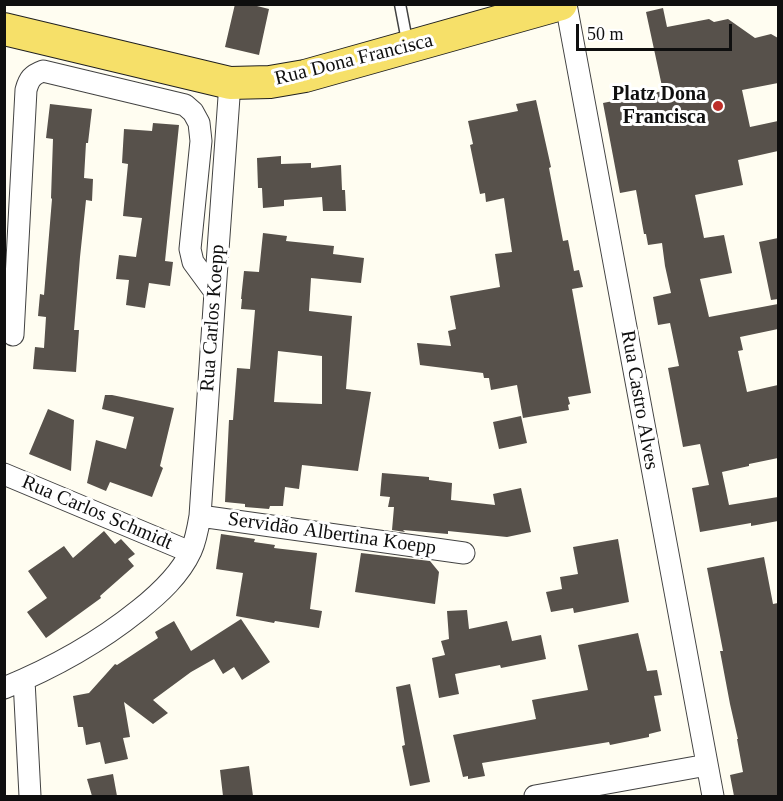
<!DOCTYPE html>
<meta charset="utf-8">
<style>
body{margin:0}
#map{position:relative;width:783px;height:801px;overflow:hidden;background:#fffdf1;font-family:"Times New Roman",serif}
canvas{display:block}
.frame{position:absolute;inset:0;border:6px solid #0f0f0f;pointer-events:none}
.scale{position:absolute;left:576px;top:24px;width:156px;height:27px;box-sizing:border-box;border:3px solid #0f0f0f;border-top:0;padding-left:8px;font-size:18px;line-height:21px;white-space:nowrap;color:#0f0f0f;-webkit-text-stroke:4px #fff;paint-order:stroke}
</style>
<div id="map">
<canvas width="783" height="801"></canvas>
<div class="frame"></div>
<div class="scale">50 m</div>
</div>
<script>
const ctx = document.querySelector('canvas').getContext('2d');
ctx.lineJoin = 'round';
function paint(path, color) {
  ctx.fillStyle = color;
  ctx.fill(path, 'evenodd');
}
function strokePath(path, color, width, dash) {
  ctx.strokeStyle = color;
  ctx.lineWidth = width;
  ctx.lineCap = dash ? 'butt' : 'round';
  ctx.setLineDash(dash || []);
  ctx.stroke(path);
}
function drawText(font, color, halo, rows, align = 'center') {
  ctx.font = font + ' "Times New Roman",serif';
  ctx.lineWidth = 6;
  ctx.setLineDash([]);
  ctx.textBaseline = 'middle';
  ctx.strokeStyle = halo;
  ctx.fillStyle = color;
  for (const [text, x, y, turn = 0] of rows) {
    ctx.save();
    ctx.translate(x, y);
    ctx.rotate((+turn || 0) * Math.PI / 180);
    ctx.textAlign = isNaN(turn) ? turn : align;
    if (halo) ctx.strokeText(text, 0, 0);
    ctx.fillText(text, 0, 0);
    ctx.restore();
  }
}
paint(new Path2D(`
 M235,4H249L269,9L259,55L225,47Z
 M663,8L667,27L709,19L714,22L728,19L755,38L771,34L778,38V83L742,90L750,127L778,121V151L738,160L743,185L695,195L704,238L724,235L732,273L700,279L709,317L778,304V329L740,337L743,350L738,351L747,392L778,385V458L749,464V466L722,472L729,505L778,497V521L751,526V523L700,532L692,488L709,485L700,444L683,447L668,368L679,366L670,323L658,325L653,297L671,293L665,266L662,243L648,245L646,234H644L636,190L620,193L603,103L663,91L646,12Z
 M536,100L551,167L549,168L563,241L568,240L574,271L579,270L583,287L572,289L591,393L568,397L570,404L568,405L569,410L523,418L517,385L491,390L489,378H484L483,373L420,365L417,343L451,346L448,331L456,329L450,296L500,287L495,254L512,252L504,198L486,202L485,193L480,194L470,145L473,144L468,121L518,111L516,104Z
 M50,104L92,109L88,143H86L84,178L93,179L92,201L86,200L80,257L74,330H79L76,372L33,369L35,347L44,348L46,317L38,316L40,294L44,295L52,199L51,198L53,139L46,138Z
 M153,123L179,125L165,261L173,262L170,286L149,283L145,308L126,305L129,280L116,279L119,255L136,257L142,218L123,216L128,164L122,163L124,129L152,131Z
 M281,156V164L311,163V168L341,165L342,190H345L346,211H323L322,197L284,200V206L263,208L262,188H258L257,158Z
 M263,233L287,236L286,241L334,246L333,254L364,258L361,283L311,278L309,311L352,316L346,389L371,392L358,471L302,465L299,489L285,487L283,506H270L269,509L245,507V504L225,502L229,420H233L237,368L250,369L255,310L241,309L242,299H241L244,271L259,272ZM278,351L322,356V404L274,402Z
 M778,238V299L771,300L759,242Z
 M105,395H112L174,408L160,466L163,468L152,497L110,482L106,491L87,483L96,440L126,449L134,417L102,409Z
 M48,409L74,420L71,471L29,454Z
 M521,416L527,443L499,449L493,422Z
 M382,473L429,477V480L452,483L451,500L495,505L493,494L521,488L531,532L507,537L448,531V534L403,530L405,532L392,530L394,507H388L390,497L380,496Z
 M104,531L115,544L121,539L135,554L128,559L134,566L100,596L101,598L46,638L27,612L47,598L28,571L64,546L73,558Z
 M221,534L255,539L254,542L275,545L274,548L317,553L310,609L322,611L319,628L275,621L274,623L236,616L243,573L216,569Z
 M618,539L629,602L574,613L573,608L551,612L546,592L562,589L560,577L578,574L573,547Z
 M361,553L430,561L439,572L435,604L355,592Z
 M764,557L773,604L778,603V796H734L730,775L743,772L737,739H738L730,704L720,651H723L707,568Z
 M467,610L469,629L507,621L512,641L541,635L546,659L501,668L500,665L455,674L459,694L439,698L432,658L445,655L441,641L449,639L447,611Z
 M241,619L270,662L242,680L234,667L223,674L214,659L191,672L153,700L168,713L153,724L124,702L130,737L123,738L128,759L105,764L100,742L86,745L83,727H78L73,696L89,693L115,664L117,665L158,638L155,632L174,621L191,651Z
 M638,633L647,671L657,670L662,695L654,696L661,731L649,734V737L610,745L609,742L482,763L485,776L468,779V776L463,777L453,735L536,719L532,700L588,690L578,645Z
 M410,684L430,782L410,786L402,746L405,745L396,687Z
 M249,766L253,796H223L220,770Z
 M113,774L117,796H92L87,779Z`), '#57514b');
const lane = new Path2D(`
 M400,4L408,46`);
const street = new Path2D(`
 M566,4L713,796
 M13,335L26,90C29,79 32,75 43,71L185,105L193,112L199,123L201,141L190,249L193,262L215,292
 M4,474L190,552
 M200,516L464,553
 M24,680L30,796
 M4,688C53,668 98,643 139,610C159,594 180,575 191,551C196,540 198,528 200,516L215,292L230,83
 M535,796L707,765`);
const primary = new Path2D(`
 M4,29L230,83L270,82L305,76L561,4`);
strokePath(lane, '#424242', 13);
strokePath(street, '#424242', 23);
strokePath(primary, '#202020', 34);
strokePath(lane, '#fff', 10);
strokePath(street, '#fff', 21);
strokePath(primary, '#f6e069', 32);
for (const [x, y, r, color] of [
 [718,106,6,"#bd2d28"]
]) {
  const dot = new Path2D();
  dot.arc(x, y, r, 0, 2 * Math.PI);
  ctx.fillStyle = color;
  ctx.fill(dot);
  strokePath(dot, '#fff', 2);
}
drawText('20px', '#0f0f0f', '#fff', [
 ["Rua Dona Francisca",354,60,-14],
 ["Rua Carlos Koepp",213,318,-86],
 ["Rua Castro Alves",639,400,80],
 ["Rua Carlos Schmidt",97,513,23],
 ["Servidão Albertina Koepp",332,534,8]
]);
drawText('bold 20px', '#0f0f0f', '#fff', [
 ["Platz Dona",706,95],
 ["Francisca",706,118]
], 'right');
</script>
